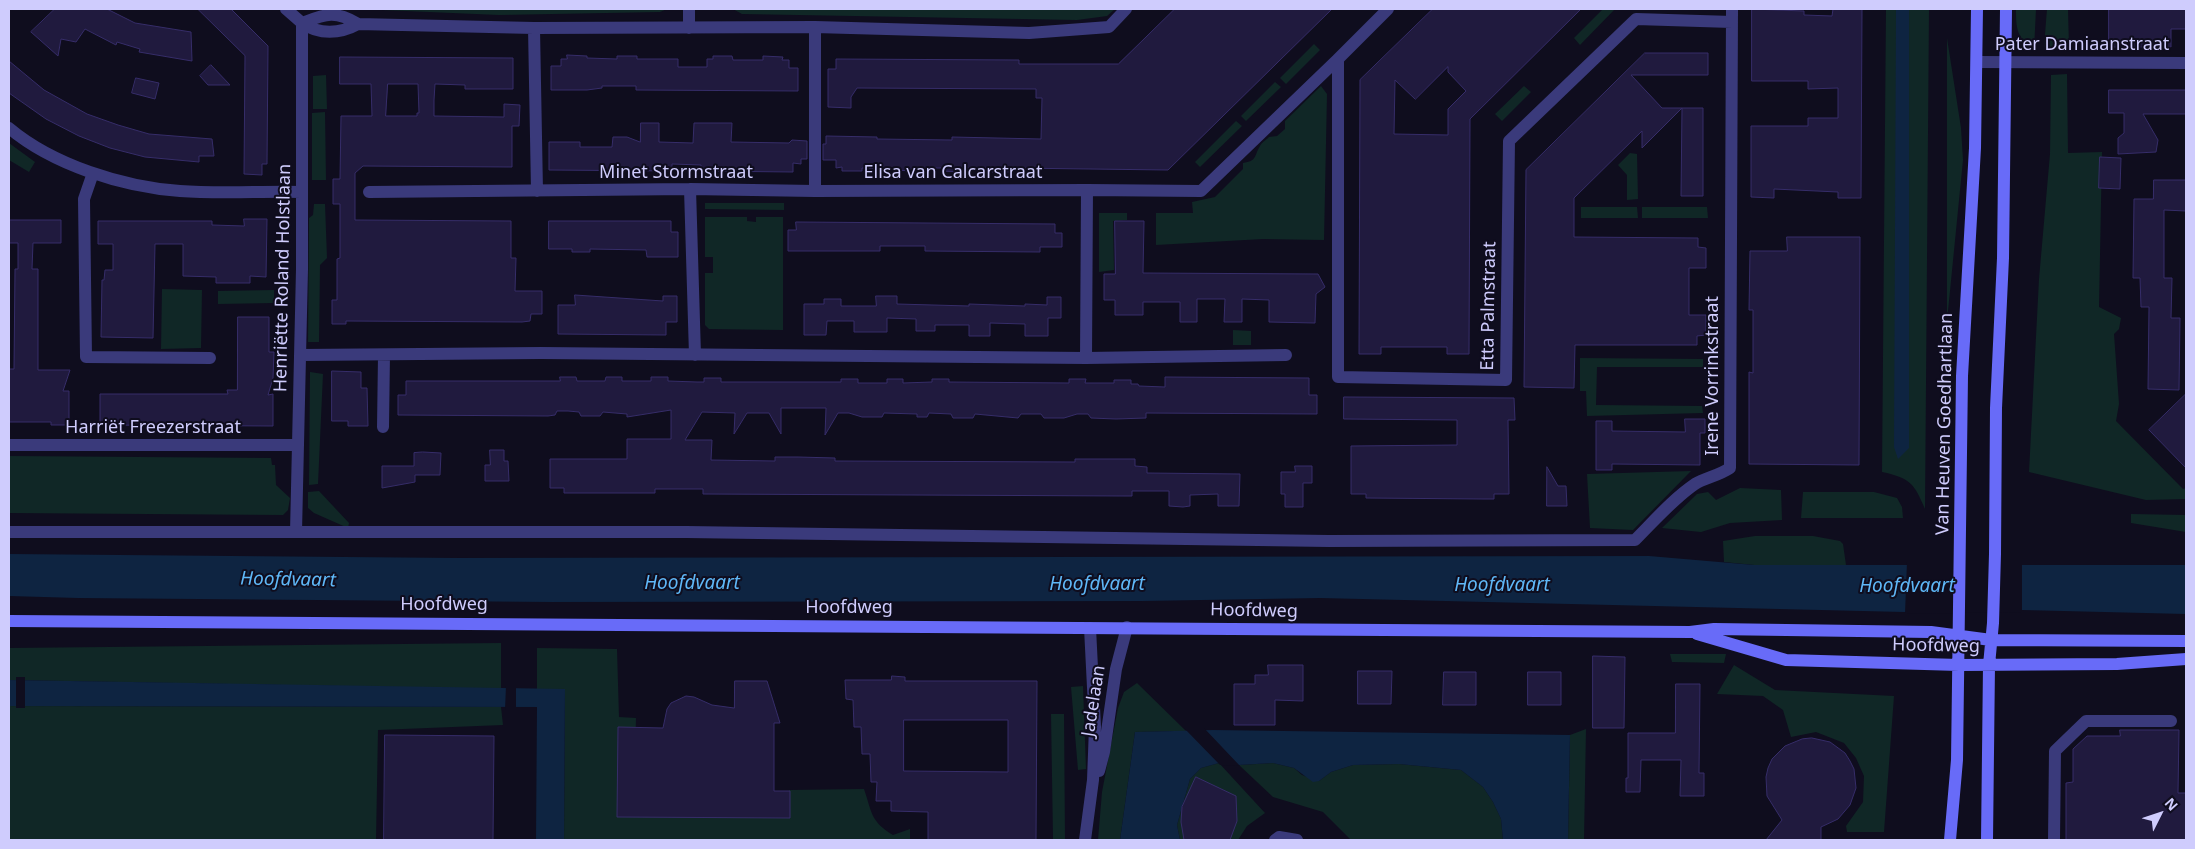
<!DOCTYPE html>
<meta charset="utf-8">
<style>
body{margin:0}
#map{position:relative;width:2195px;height:849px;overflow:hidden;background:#0f0d1e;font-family:"Noto Sans",sans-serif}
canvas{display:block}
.frame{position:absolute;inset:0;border:10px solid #cfccfd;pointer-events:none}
.north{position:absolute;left:2135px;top:789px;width:50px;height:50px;-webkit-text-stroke:4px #0f0d1e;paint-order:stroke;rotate:49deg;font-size:14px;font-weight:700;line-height:20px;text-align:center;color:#cfccfd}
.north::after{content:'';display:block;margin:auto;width:18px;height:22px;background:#cfccfd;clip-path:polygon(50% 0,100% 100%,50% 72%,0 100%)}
</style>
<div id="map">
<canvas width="2195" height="849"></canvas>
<div class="frame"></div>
<div class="north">N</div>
</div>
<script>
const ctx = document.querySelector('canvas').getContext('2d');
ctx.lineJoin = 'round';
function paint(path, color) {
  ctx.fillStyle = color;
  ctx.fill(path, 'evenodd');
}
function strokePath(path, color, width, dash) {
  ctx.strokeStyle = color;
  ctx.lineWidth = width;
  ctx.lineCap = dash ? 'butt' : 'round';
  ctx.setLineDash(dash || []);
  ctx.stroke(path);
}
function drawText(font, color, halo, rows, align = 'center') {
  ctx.font = font + ' "Noto Sans",sans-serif';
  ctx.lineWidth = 4;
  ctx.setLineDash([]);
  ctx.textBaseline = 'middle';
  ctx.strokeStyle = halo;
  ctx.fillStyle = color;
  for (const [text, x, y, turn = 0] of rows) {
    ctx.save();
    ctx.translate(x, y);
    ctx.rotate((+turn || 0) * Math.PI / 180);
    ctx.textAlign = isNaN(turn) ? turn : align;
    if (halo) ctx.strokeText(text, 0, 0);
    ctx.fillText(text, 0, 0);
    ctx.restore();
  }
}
paint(new Path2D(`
 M359,9H667L660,12L499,15Z
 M733,9H1115L1107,16L1077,20L742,14Z
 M1603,9H1615L1580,45L1574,38Z
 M1886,9H1929L1925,509C1914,483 1910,478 1882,472Z
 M2016,9H2036L2034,50C2017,37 2016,30 2016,9Z
 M2047,9H2068L2069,47H2044Z
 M1947,38L1961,128L1963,160L1947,321Z
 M1314,44L1320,50L1286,84L1280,78Z
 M2067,74L2068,153L2102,152L2099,307L2121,318L2119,329L2114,334L2119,404L2116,421L2183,489L2186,488V499L2146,500L2029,472L2039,279L2050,154L2051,75Z
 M326,75L327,109H313V76Z
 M1275,82L1281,87L1246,121L1241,116Z
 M1321,86L1327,94L1324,240L1263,239L1156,245V213H1193L1192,202L1215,197L1243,169V163C1257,161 1254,156 1260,146C1261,143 1266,140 1269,137L1277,136L1285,129V121Z
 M1524,86L1531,92L1502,121L1495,114Z
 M325,112L326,180H312V113Z
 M1236,121L1242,126L1200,167L1195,162Z
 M9,143L35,162L29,172L9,160Z
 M1630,153L1637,154L1638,199L1627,200V175L1618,165Z
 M705,203H784V210L705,209Z
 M314,204H325L327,258L320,265L319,342H308L309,218L313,215Z
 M1581,207H1637L1638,218H1581Z
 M1642,207H1707L1708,218H1642Z
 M1099,213H1127V220L1113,221L1114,270L1099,272Z
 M705,217H747V221L756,222V217H783V330L709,329L705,325V273H713V257H705Z
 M162,289L202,290L201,348L161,349Z
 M274,290V303L218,304V291Z
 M1233,330L1251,331V345H1233Z
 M1580,358L1703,359V367H1597L1596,405L1702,406L1703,413L1587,416L1586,391H1580Z
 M310,372L323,374L318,484L309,485Z
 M9,456L271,458L272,465H275L276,485L290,498L288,510L283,515L9,513Z
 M1691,471L1633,530L1590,528L1587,474Z
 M1740,488L1781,490L1782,520L1730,523L1701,532L1662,528L1697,494L1708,492L1716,500Z
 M319,491L349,523L348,528L314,513L308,508V492Z
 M1803,492H1874L1897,498L1902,507L1903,518H1801Z
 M2131,514L2186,515V532L2131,523Z
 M1755,536H1813L1840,541L1843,544L1846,565H1754L1724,562L1723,541Z
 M501,643V689L9,680V648Z
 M537,648L617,649L619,717L636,718L635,755L668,816L790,818L789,790L864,789C872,812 870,821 893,835L910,829V840H564L565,689H537Z
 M1670,654H1726L1724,663L1672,662Z
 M1734,665L1775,690L1894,696L1884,832H1847L1846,826L1863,802L1864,776L1856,758L1844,743L1816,732L1791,737L1783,710L1763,696L1717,694Z
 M1137,683L1186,731L1135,732L1120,840H1098L1102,792L1118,708L1124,692Z
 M1083,686L1086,769L1078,770L1071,687Z
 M9,706L501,707L503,725L378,730L376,840H9Z
 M1051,714H1064L1065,839H1053Z
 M1586,729L1584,840H1568L1570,735Z
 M1219,763L1265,813L1247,826L1238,840H1180L1177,825L1190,779L1201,768Z
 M1273,763L1294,768L1302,775L1319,781L1331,772L1353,765L1399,764L1461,770L1483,787L1493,802L1501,819L1503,840H1351L1323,812L1273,797L1239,765Z`), '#102726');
paint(new Path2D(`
 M1896,9H1909V448L1898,459L1894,447Z
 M9,554L456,558L1649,556L1754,565H2186V614L2022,610L1904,612L1320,598L1143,601L552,602L78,598L9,596Z
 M9,680L565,689L564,840H536L537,707L9,706Z
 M1213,730L1570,735L1568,840H1503L1501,819L1493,802L1483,787L1461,770L1399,764L1353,765L1331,772L1319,781L1313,782L1294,768L1273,763L1239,765L1219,763L1201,768L1190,779L1177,825L1180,840H1120L1135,732Z`), '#0e2441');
paint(new Path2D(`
 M1907,562H2022V612L1905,614Z
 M16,677H25V708H16Z
 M506,686H516V710H505Z
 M1184,728H1204L1240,766L1220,765Z`), '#0f0d1e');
const building = new Path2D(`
 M55,9H107L135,23L191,32L192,61L139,52L140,49L117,42L116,45L85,29L76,42L61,39L58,56L31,32Z
 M198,9H231L268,46L267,164H262V175L244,174L245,56Z
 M1175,9H1332L1168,170L1012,168V172H992V168H962V172L942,171V168H912V171L862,168V171H842V167L836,168V160H823V144H826V136L877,137V139L952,140V137L1041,139L1042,98H1036V89L857,88L851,97V108L828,107V69H836V59L1019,60V64H1118Z
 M1433,9H1581L1470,119L1469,354H1447V347H1381V354H1359L1360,80ZM1448,67V72L1466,91L1448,109V135L1394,134L1395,80L1415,99Z
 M1752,9L1804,11V15L1832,16L1833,9H1862L1861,198H1838V192L1774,189V198L1751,197V126H1808V118H1838V88L1808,89V81H1752Z
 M2109,9H2186V29H2171V47H2109Z
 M1645,53H1708V75H1631L1662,108H1703V196H1681L1682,108L1642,148V131L1574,198V237L1698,238V247L1706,248V268H1689V315H1706V335L1697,336V345H1575L1574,388L1524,387L1526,170Z
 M567,55L587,56V58L617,59V56H637V59H678V67H707V59H713V56H732L733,60H763V56L783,57L782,60H789V68H798V91L636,90V86H602V88L587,90H551V66H561V59H567Z
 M340,57L513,58V89H465V85L435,84L434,100V116L504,117V104L520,105L519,126H512V167L363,166L355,173V220L511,221V258H516L515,291H542V314H531L530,321L522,322L346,321V324H332V300H337V259L340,258V204H333V179H340L341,116H372L371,84H340ZM388,84H418L419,113H417V116H386Z
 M9,61L44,90L87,114L118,125L149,134L212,139L214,156H199V162L145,157L110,148L79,136L46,119L9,93Z
 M211,65L230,85H208L200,76Z
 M136,78L159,83L155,99L132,93Z
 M2109,90H2186V114H2143L2158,140L2156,152L2118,154V138L2124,133V113H2109Z
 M641,123H659V142L693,143L694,123H732L731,142L789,143L792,140L807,141V159H801V164L793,163V172L701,171V165L672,164V171L549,170V142H580V147H612L613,137H627L640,142Z
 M2100,157L2121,158L2120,189L2099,188Z
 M2154,180H2186V211L2164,210V278H2172L2171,318H2180L2179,390L2148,389L2149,307H2141L2140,278H2133L2134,199H2153Z
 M244,219H267L266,277L250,276V283H216V277L183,276V244H155L153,338L101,337L102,280H104L105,270H113V244H98V221H212V225L244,226Z
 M9,220H61V243H33L32,269H38V370H70L63,391H69V425H51V422H9V369H14L15,269H18V243H9Z
 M549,221H671V232H678V257H647L646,250L590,249V252H572V249H549Z
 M1115,221H1144L1143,273L1318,274L1325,287L1316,294L1315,323L1269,322V300L1242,299V322H1224L1225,299H1197V322H1180V302H1143V315H1115V300H1104V274H1115Z
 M796,222L1055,224V233H1062V247H1040V252L925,251V246H880V251H788V230H796Z
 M1787,237H1860L1859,465L1749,464V372L1753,373V310H1749L1750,251H1787Z
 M575,295L663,301V296H677V322H666V335L558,334V305H575Z
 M876,296H897V304L969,306V304L1025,306V304L1047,305V297H1061V318H1048V336H1025V324L990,323V336H969V325H935V331H916V319L887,318V332H854V321H827L826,335H804V304H824V299H841V306H876Z
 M238,317H269V352H274L273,378L268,395L273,394V426L100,425V394H228L227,390H237Z
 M332,371L361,372V388H367L368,426H348V421H332Z
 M560,377H576L577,381H605L606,377H622V381H651V377H668V381L697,382H704V378H721V382H841V379H858V383H887V379H903V383L932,382V379H949V382L1069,383V379H1086L1085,383H1114V380H1131V384H1138L1139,386L1165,387V377L1309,378V395H1317V414L1146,413V418L1116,419L1091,418L1088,414H1077L1064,418H1044L1041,414H1021L1018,418L975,414L973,418H953L951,414L929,413L927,417H917V414L884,413L882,417H862L849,413H838L825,435L826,408H781V434L769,413H747L734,434L735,413L702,412L685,440H712L711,460L775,461V457H798L835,458V461L1075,462V459H1135V466L1147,467V473L1240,474L1239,506H1218V494L1190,495V506L1183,507L1169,506V491H1132V496H1124L703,494V489H655V493H564V488H550V459H627V439H671V410L627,417V414L603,412L600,416H581L579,412L568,411H557L555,415L548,416L398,415V395H406V381H560Z
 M2186,394V468L2149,430Z
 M1344,397L1514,398L1515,420H1508L1509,494H1494V499H1483L1366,498V494H1351V446L1457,445V420L1344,419Z
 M1685,419H1705V433H1700V465L1612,464V470H1596V421H1612V431L1685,432Z
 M490,450H504V461H508L509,481H485V465H490Z
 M423,452L441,453L440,475H415V482L382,488V466H414V453Z
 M1295,466H1312V483H1303V507H1285V494H1281V472H1295Z
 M1547,467L1558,486H1566L1567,506H1547Z
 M1593,656L1625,657L1624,728H1593Z
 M1268,665H1303V701L1275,700V725H1234V684H1255V675H1268Z
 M1358,671H1392L1391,704H1358Z
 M1444,672H1476V705H1443Z
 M1528,672H1561V705H1528Z
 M892,676L905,677V681H1037L1036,840H928V812L891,811V801H876L877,782H871L870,754H862L861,727H854L853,700L846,699L845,680H891ZM904,720H1008V772L904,771Z
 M735,681H767L780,723H774V791H790V818L617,817L618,727L663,728L667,709L671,703L686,696L694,697L712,705L734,708Z
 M1676,684H1700L1699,773H1704V796H1680L1681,760H1641L1640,792H1626V778H1628V733H1675Z
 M2120,730H2179L2178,793H2186V840H2066V783L2073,782V749L2087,736H2120Z
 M385,735L494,736L493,840H384Z
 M1812,738L1830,742L1845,753L1850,761L1854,769L1856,788L1850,805L1838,819L1821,827V840H1766L1782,820L1767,796L1766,777L1768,768L1772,759L1785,746L1802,739Z
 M1196,777L1236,796L1237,821L1230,840H1184L1181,822L1182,807Z`);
paint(building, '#201a3e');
strokePath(building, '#362d69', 1);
strokePath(new Path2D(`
 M286,9L302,23C326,14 335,10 358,24L534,28L815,27L1029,33L1109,27L1126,9
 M1388,9L1338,59V377L1506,380L1509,141L1636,19L1732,22
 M302,23C319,35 340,34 358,24
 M815,27V191
 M534,28L537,191
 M689,28V9
 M1977,62L2186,63
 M9,128C53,165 123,187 180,191C220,194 262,191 302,192
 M93,173L84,199L86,357L210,358
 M690,189L695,355
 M1087,190L1201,191L1338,59
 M369,192L690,189L815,191L1087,190L1086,358
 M300,355L541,353L1086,358L1286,355
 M383,427L384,355
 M9,445H298
 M9,532H686L1329,541L1635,540C1654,521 1673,499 1695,484C1705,478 1718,476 1730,468L1732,9
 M296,532L302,269V23
 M1099,771L1104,752L1116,669L1127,627
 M1085,840L1093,780L1095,727L1090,628
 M1275,840L1279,837L1297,840
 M2054,840L2055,751L2086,721H2171`), '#3a3a7b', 12);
strokePath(new Path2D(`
 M9,621L1690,632L1714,629L1931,632L1991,640L2186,641
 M1697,634L1786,660L1959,665L2117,664L2186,659
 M1950,840L1957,760L1962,376L1975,148L1977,9
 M1987,840L1989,665L1993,623L1995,554L1996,408L2003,258L2006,9`), '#686bf8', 12);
drawText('18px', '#cfccfd', '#0f0d1e', [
 ["Pater Damiaanstraat",2082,45],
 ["Minet Stormstraat",676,173],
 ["Elisa van Calcarstraat",953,173],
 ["Henriëtte Roland Holstlaan",283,278,-89],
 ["Etta Palmstraat",1489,306,-89],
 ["Irene Vorrinkstraat",1713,376,-90],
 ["Van Heuven Goedhartlaan",1945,424,-89],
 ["Harriët Freezerstraat",153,428],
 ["Hoofdweg",444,605],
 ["Hoofdweg",849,608],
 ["Hoofdweg",1254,611,1],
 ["Hoofdweg",1936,646,1],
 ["Jadelaan",1094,701,-81]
]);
drawText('italic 19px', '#5fb8f8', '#0f0d1e', [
 ["Hoofdvaart",288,580,1],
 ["Hoofdvaart",692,584],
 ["Hoofdvaart",1097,585],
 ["Hoofdvaart",1502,586],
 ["Hoofdvaart",1907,587]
]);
</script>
